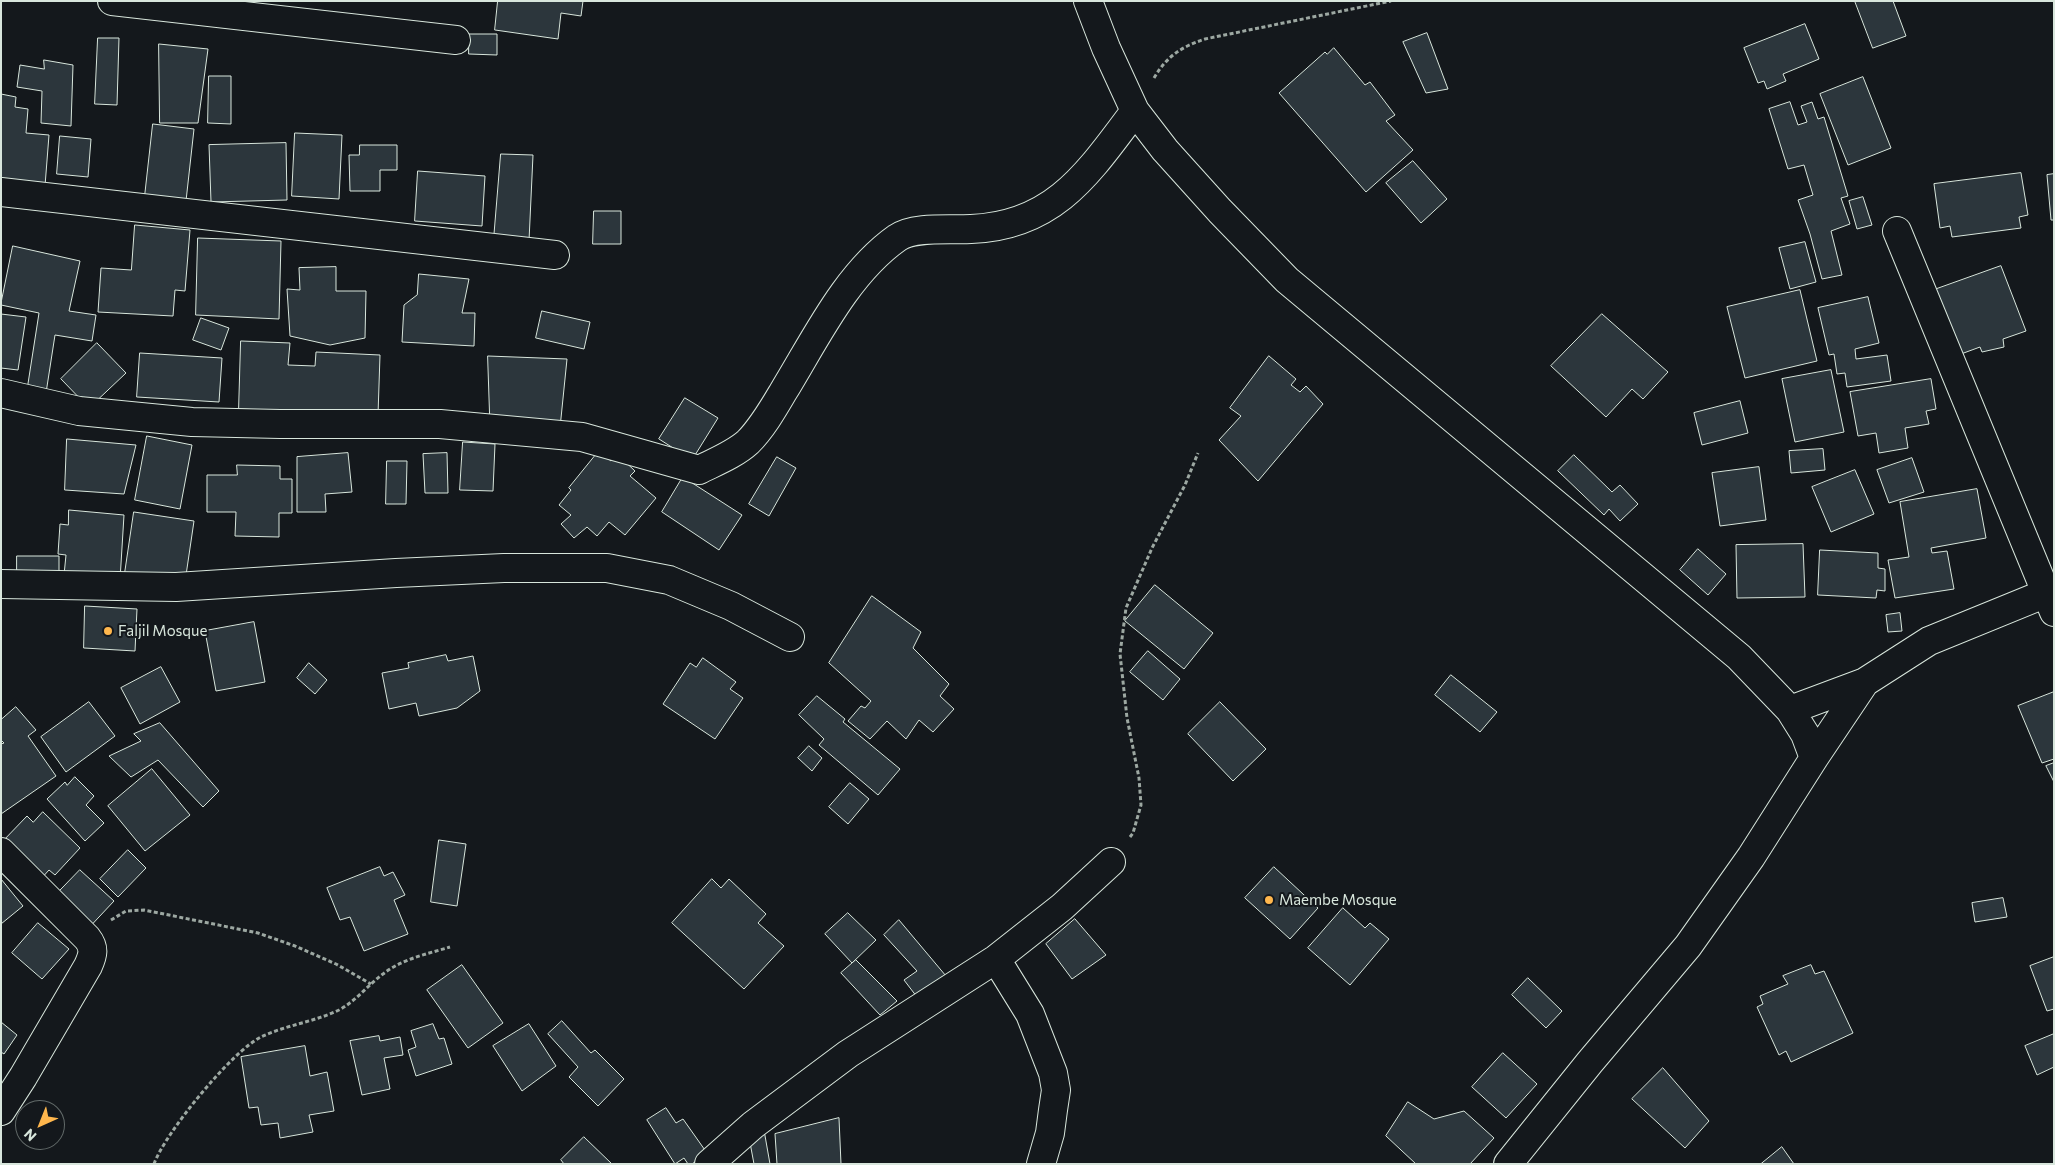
<!DOCTYPE html>
<style>
body{margin:0}
#map{position:relative;width:2055px;height:1165px;overflow:hidden;background:#14181c;font-family:Commissioner,sans-serif}
canvas{display:block}
.frame{position:absolute;inset:0;border:2px solid #d8e6dc;pointer-events:none}
.north{position:absolute;left:15px;top:1100px;width:50px;height:50px;box-sizing:border-box;background:#14181c;border:1px solid #626a69;border-radius:50%;rotate:224deg;font-size:14px;font-weight:700;line-height:20px;text-align:center;color:#d8e6dc}
.north::after{content:'';display:block;margin:auto;width:18px;height:22px;background:#ffb74d;clip-path:polygon(50% 0,100% 100%,50% 72%,0 100%)}
</style>
<div id="map">
<canvas width="2055" height="1165"></canvas>
<div class="frame"></div>
<div class="north">N</div>
</div>
<script>
const ctx = document.querySelector('canvas').getContext('2d');
ctx.lineJoin = 'round';
function paint(path, color) {
  ctx.fillStyle = color;
  ctx.fill(path, 'evenodd');
}
function strokePath(path, color, width, dash) {
  ctx.strokeStyle = color;
  ctx.lineWidth = width;
  ctx.lineCap = dash ? 'butt' : 'round';
  ctx.setLineDash(dash || []);
  ctx.stroke(path);
}
function drawText(font, color, halo, rows, align = 'center') {
  ctx.font = font + ' Commissioner,sans-serif';
  ctx.lineWidth = 4;
  ctx.setLineDash([]);
  ctx.textBaseline = 'middle';
  ctx.strokeStyle = halo;
  ctx.fillStyle = color;
  for (const [text, x, y, turn = 0] of rows) {
    ctx.save();
    ctx.translate(x, y);
    ctx.rotate((+turn || 0) * Math.PI / 180);
    ctx.textAlign = isNaN(turn) ? turn : align;
    if (halo) ctx.strokeText(text, 0, 0);
    ctx.fillText(text, 0, 0);
    ctx.restore();
  }
}
const building = new Path2D(`
 M498,1H583L581,16L561,13L558,39L495,30Z
 M1855,1H1893L1906,36L1873,48Z
 M1805,24L1819,59L1783,74L1786,81L1767,89L1764,81L1758,83L1744,48Z
 M1427,33L1448,89L1426,93L1403,42Z
 M469,34H497V55L469,54Z
 M98,38H119L117,105L95,104Z
 M159,44L208,49L198,123H160Z
 M1334,48L1365,85L1370,82L1395,115L1386,121L1413,150L1366,192L1279,93L1325,52L1327,54Z
 M44,60L73,65L71,126L41,123L42,91L17,87L20,65L44,69Z
 M209,76H231V124L208,123Z
 M1863,77L1891,148L1848,165L1820,94Z
 M1,94L16,97L15,107L28,109L26,133L49,135L45,186L1,183Z
 M1790,102L1798,125L1807,122L1801,106L1812,102L1818,119L1824,117L1848,196L1841,198L1850,224L1831,231L1842,275L1822,279L1810,234L1798,200L1813,195L1804,165L1788,169L1769,109Z
 M153,124L194,129L186,201L145,196Z
 M295,133L342,135L339,199L292,196Z
 M60,136L91,139L88,177L57,174Z
 M286,143L287,200L211,202L209,145Z
 M360,145H397V170H380V191H350L349,155H359Z
 M501,154L533,155L529,241L494,239Z
 M1413,161L1447,199L1421,223L1386,183Z
 M418,171L485,176L482,226L415,221Z
 M2021,173L2028,215L2019,217L2021,228L1952,237L1950,226L1940,228L1934,184Z
 M2054,174V220H2051L2047,175Z
 M1863,197L1872,225L1857,229L1849,201Z
 M594,211H621V244H593Z
 M135,225L190,230L185,291L175,290L173,316L98,312L101,268L131,270Z
 M198,238L281,241L279,319L196,315Z
 M1805,242L1816,282L1790,289L1779,248Z
 M13,246L80,261L69,311L96,315L92,341L55,335L46,393L27,390L39,313L1,305Z
 M2001,266L2026,331L2003,339L2004,347L1982,352L1980,347L1961,354L1934,290Z
 M336,267V291H366L365,338L330,345L290,336L287,289L300,290L299,268Z
 M419,274L469,279L462,313H475L474,346L402,342L404,305L417,295Z
 M1800,290L1817,361L1745,378L1727,307Z
 M1868,297L1879,343L1855,349L1856,359L1887,355L1891,381L1847,387L1845,373L1837,374L1834,354L1829,355L1818,308Z
 M542,311L590,322L584,349L536,338Z
 M1,314L26,317L18,370L1,368Z
 M1602,314L1668,372L1643,399L1632,389L1606,417L1551,366Z
 M201,318L229,328L221,350L193,340Z
 M241,341L290,343L288,365L315,366L316,352L380,355L378,415L239,409Z
 M97,343L126,373L89,408L61,379Z
 M140,353L222,358L219,402L137,397Z
 M488,356L567,359L560,428L490,416Z
 M1269,356L1296,379L1291,385L1300,392L1306,386L1323,404L1258,481L1219,440L1241,416L1230,408Z
 M1831,370L1844,432L1795,442L1782,379Z
 M1931,379L1936,409L1926,411L1929,424L1905,428L1908,448L1879,453L1876,433L1858,436L1850,392Z
 M685,398L718,418L692,460L659,439Z
 M1740,401L1748,433L1702,445L1694,413Z
 M147,436L192,445L180,509L135,500Z
 M67,439L136,445L124,494L65,490Z
 M463,442L495,444L493,491L460,490Z
 M1823,449L1825,470L1791,473L1789,451Z
 M599,451L611,461L617,454L635,471L630,476L656,498L625,535L609,522L597,536L587,527L574,538L561,524L571,515L559,505L571,490L569,488Z
 M348,453L352,492L325,494L326,512H297V457Z
 M447,453L448,493H425L423,454Z
 M1574,455L1612,492L1620,485L1638,504L1620,521L1609,509L1604,515L1558,471Z
 M777,457L796,468L769,516L749,504Z
 M1912,458L1924,492L1889,503L1877,470Z
 M387,461H407L406,504H386Z
 M237,465L280,466V479H292V513H279V537L235,536L236,512H207V475H237Z
 M1759,467L1766,520L1720,526L1712,473Z
 M1855,470L1874,514L1831,532L1812,487Z
 M683,477L742,515L719,550L662,512Z
 M1977,489L1986,538L1931,548L1932,553L1947,551L1954,589L1895,598L1888,560L1909,557L1900,502Z
 M69,510L124,515L120,580L64,575L66,555L58,554L60,524L68,525Z
 M134,512L194,521L185,582L125,573Z
 M1803,544L1805,597L1737,598L1736,545Z
 M1698,549L1726,574L1708,595L1680,570Z
 M1820,550L1878,553V568L1885,569V591L1877,590L1876,598L1818,595Z
 M17,556H59V577H17Z
 M1155,585L1213,633L1184,669L1125,621Z
 M872,596L921,632L913,648L949,684L940,696L954,709L933,732L919,720L906,739L887,721L870,739L848,721L861,706L865,708L871,701L829,663Z
 M85,606L137,609L135,651L84,648Z
 M1900,613L1902,631L1888,632L1886,615Z
 M254,622L265,682L216,691L205,631Z
 M1148,651L1180,679L1163,700L1130,672Z
 M446,655L448,661L473,656L480,691L457,708L419,716L416,703L389,709L382,673L409,668L408,663Z
 M703,658L736,682L730,689L743,698L715,739L663,704L690,663L696,667Z
 M309,663L327,680L315,694L297,678Z
 M161,667L180,702L140,724L121,688Z
 M1451,675L1497,712L1480,732L1435,695Z
 M2054,692V759L2042,763L2018,706Z
 M817,696L845,719L843,722L900,769L878,795L819,745L824,739L799,715Z
 M89,702L115,736L66,772L41,737Z
 M1220,702L1266,749L1233,781L1188,734Z
 M16,707L36,730L28,736L56,776L1,814V744L4,743L1,740V720Z
 M160,723L219,791L203,807L158,760L131,777L109,756L141,741L134,734Z
 M809,746L822,758L812,771L798,758Z
 M2054,763V782L2046,766Z
 M152,769L190,815L145,851L108,806Z
 M75,777L94,796L86,805L104,823L85,841L47,799L65,782L67,785Z
 M850,783L869,799L848,824L829,807Z
 M43,812L80,848L55,875L49,870L40,880L1,843L27,816L33,822Z
 M439,840L466,844L457,906L431,902Z
 M128,850L146,868L118,897L100,879Z
 M380,867L384,876L393,872L405,895L394,900L408,934L364,951L350,917L340,920L327,888Z
 M1274,867L1318,908L1290,939L1245,898Z
 M80,870L114,901L84,933L50,901Z
 M1,879L23,906L1,924Z
 M712,879L721,888L729,879L766,914L758,923L784,946L744,989L672,923Z
 M2003,898L2007,917L1975,922L1972,903Z
 M1343,908L1365,928L1370,923L1389,939L1350,985L1308,948Z
 M848,913L876,940L852,963L825,934Z
 M1075,919L1106,955L1072,979L1046,944Z
 M899,920L946,976L917,997L904,980L917,971L884,935Z
 M38,923L69,949L42,979L12,953Z
 M2054,957V1009L2047,1011L2030,966Z
 M856,960L897,1001L880,1015L841,973Z
 M462,965L503,1023L468,1048L427,990Z
 M1811,965L1815,974L1824,971L1853,1033L1791,1062L1786,1051L1779,1055L1757,1007L1763,1004L1760,996L1788,984L1783,976Z
 M1528,978L1562,1011L1546,1028L1512,995Z
 M562,1021L591,1053L595,1050L624,1079L598,1106L569,1077L578,1067L548,1034Z
 M1,1022L17,1035L4,1054L1,1052Z
 M433,1024L439,1039L444,1038L452,1064L416,1076L408,1050L416,1047L411,1031Z
 M529,1024L556,1066L522,1091L493,1046Z
 M2054,1034V1067L2037,1075L2025,1046Z
 M379,1036L380,1041L400,1037L403,1055L384,1058L390,1089L362,1095L350,1041Z
 M305,1046L310,1076L327,1072L334,1111L309,1115L313,1132L280,1138L278,1123L261,1125L258,1107L249,1108L241,1057Z
 M1503,1053L1537,1084L1506,1118L1472,1087Z
 M1663,1068L1709,1121L1685,1148L1632,1099Z
 M1408,1102L1434,1119L1464,1111L1494,1138L1470,1164H1416L1386,1136Z
 M666,1108L676,1123L683,1119L707,1153L692,1164H688L684,1158L675,1164L647,1120Z
 M839,1118L841,1164H777L775,1134Z
 M764,1130L770,1164H754L748,1132Z
 M584,1137L612,1164H564L561,1160Z
 M1782,1147L1794,1164H1761Z`);
paint(building, '#2c363c');
strokePath(building, '#d8e6dc', 1);
const minor = new Path2D(`
 M112,1L456,40
 M1088,1L1106,48L1135,111L1165,150L1220,211L1287,280L1739,657L1790,710L1805,734L1814,758
 M1,192L555,255
 M1897,231L2054,612
 M1,393L79,411L192,422L280,424H440L582,437L699,470C715,462 735,454 748,442C762,428 773,409 783,392C815,340 846,274 897,238C913,226 951,230 971,229C1055,226 1089,172 1135,111
 M1,584L176,587L396,573L504,568H607L669,580L731,606L790,637
 M1790,710L1865,682
 M1,852L87,938C95,948 93,955 88,966L23,1077L1,1111
 M996,959L1030,1014L1053,1073L1056,1090L1053,1110L1050,1133L1041,1164
 M709,1164L753,1125L848,1054L996,959L1062,907L1111,862
 M1508,1164L1590,1062L1688,946L1751,857L1814,758L1865,682L1929,641L2054,590`);
strokePath(minor, '#d8e6dc', 30);
strokePath(new Path2D(`
 M1154,78C1167,56 1181,47 1205,39L1391,1
 M1130,837L1133,833L1141,805L1139,778L1127,718L1120,654L1126,608L1152,548L1185,485L1198,453
 M111,920L126,911L144,910L258,933L295,946L336,964L371,984
 M154,1164C165,1133 232,1051 261,1037C286,1025 314,1022 339,1010C356,1001 368,985 383,974C402,959 427,954 450,947`), '#9da8a2', 3, [4, 2.5]);
strokePath(minor, '#14181c', 28);
for (const [x, y, r, color] of [
 [108,631,5,"#ffb74d"],
 [1269,900,5,"#ffb74d"]
]) {
  const dot = new Path2D();
  dot.arc(x, y, r, 0, 2 * Math.PI);
  ctx.fillStyle = color;
  ctx.fill(dot);
  strokePath(dot, '#14181c', 2);
}
drawText('15px', '#d8e6dc', '#14181c', [
 ["Faljil Mosque",118,631],
 ["Maembe Mosque",1279,900]
], 'left');
</script>
